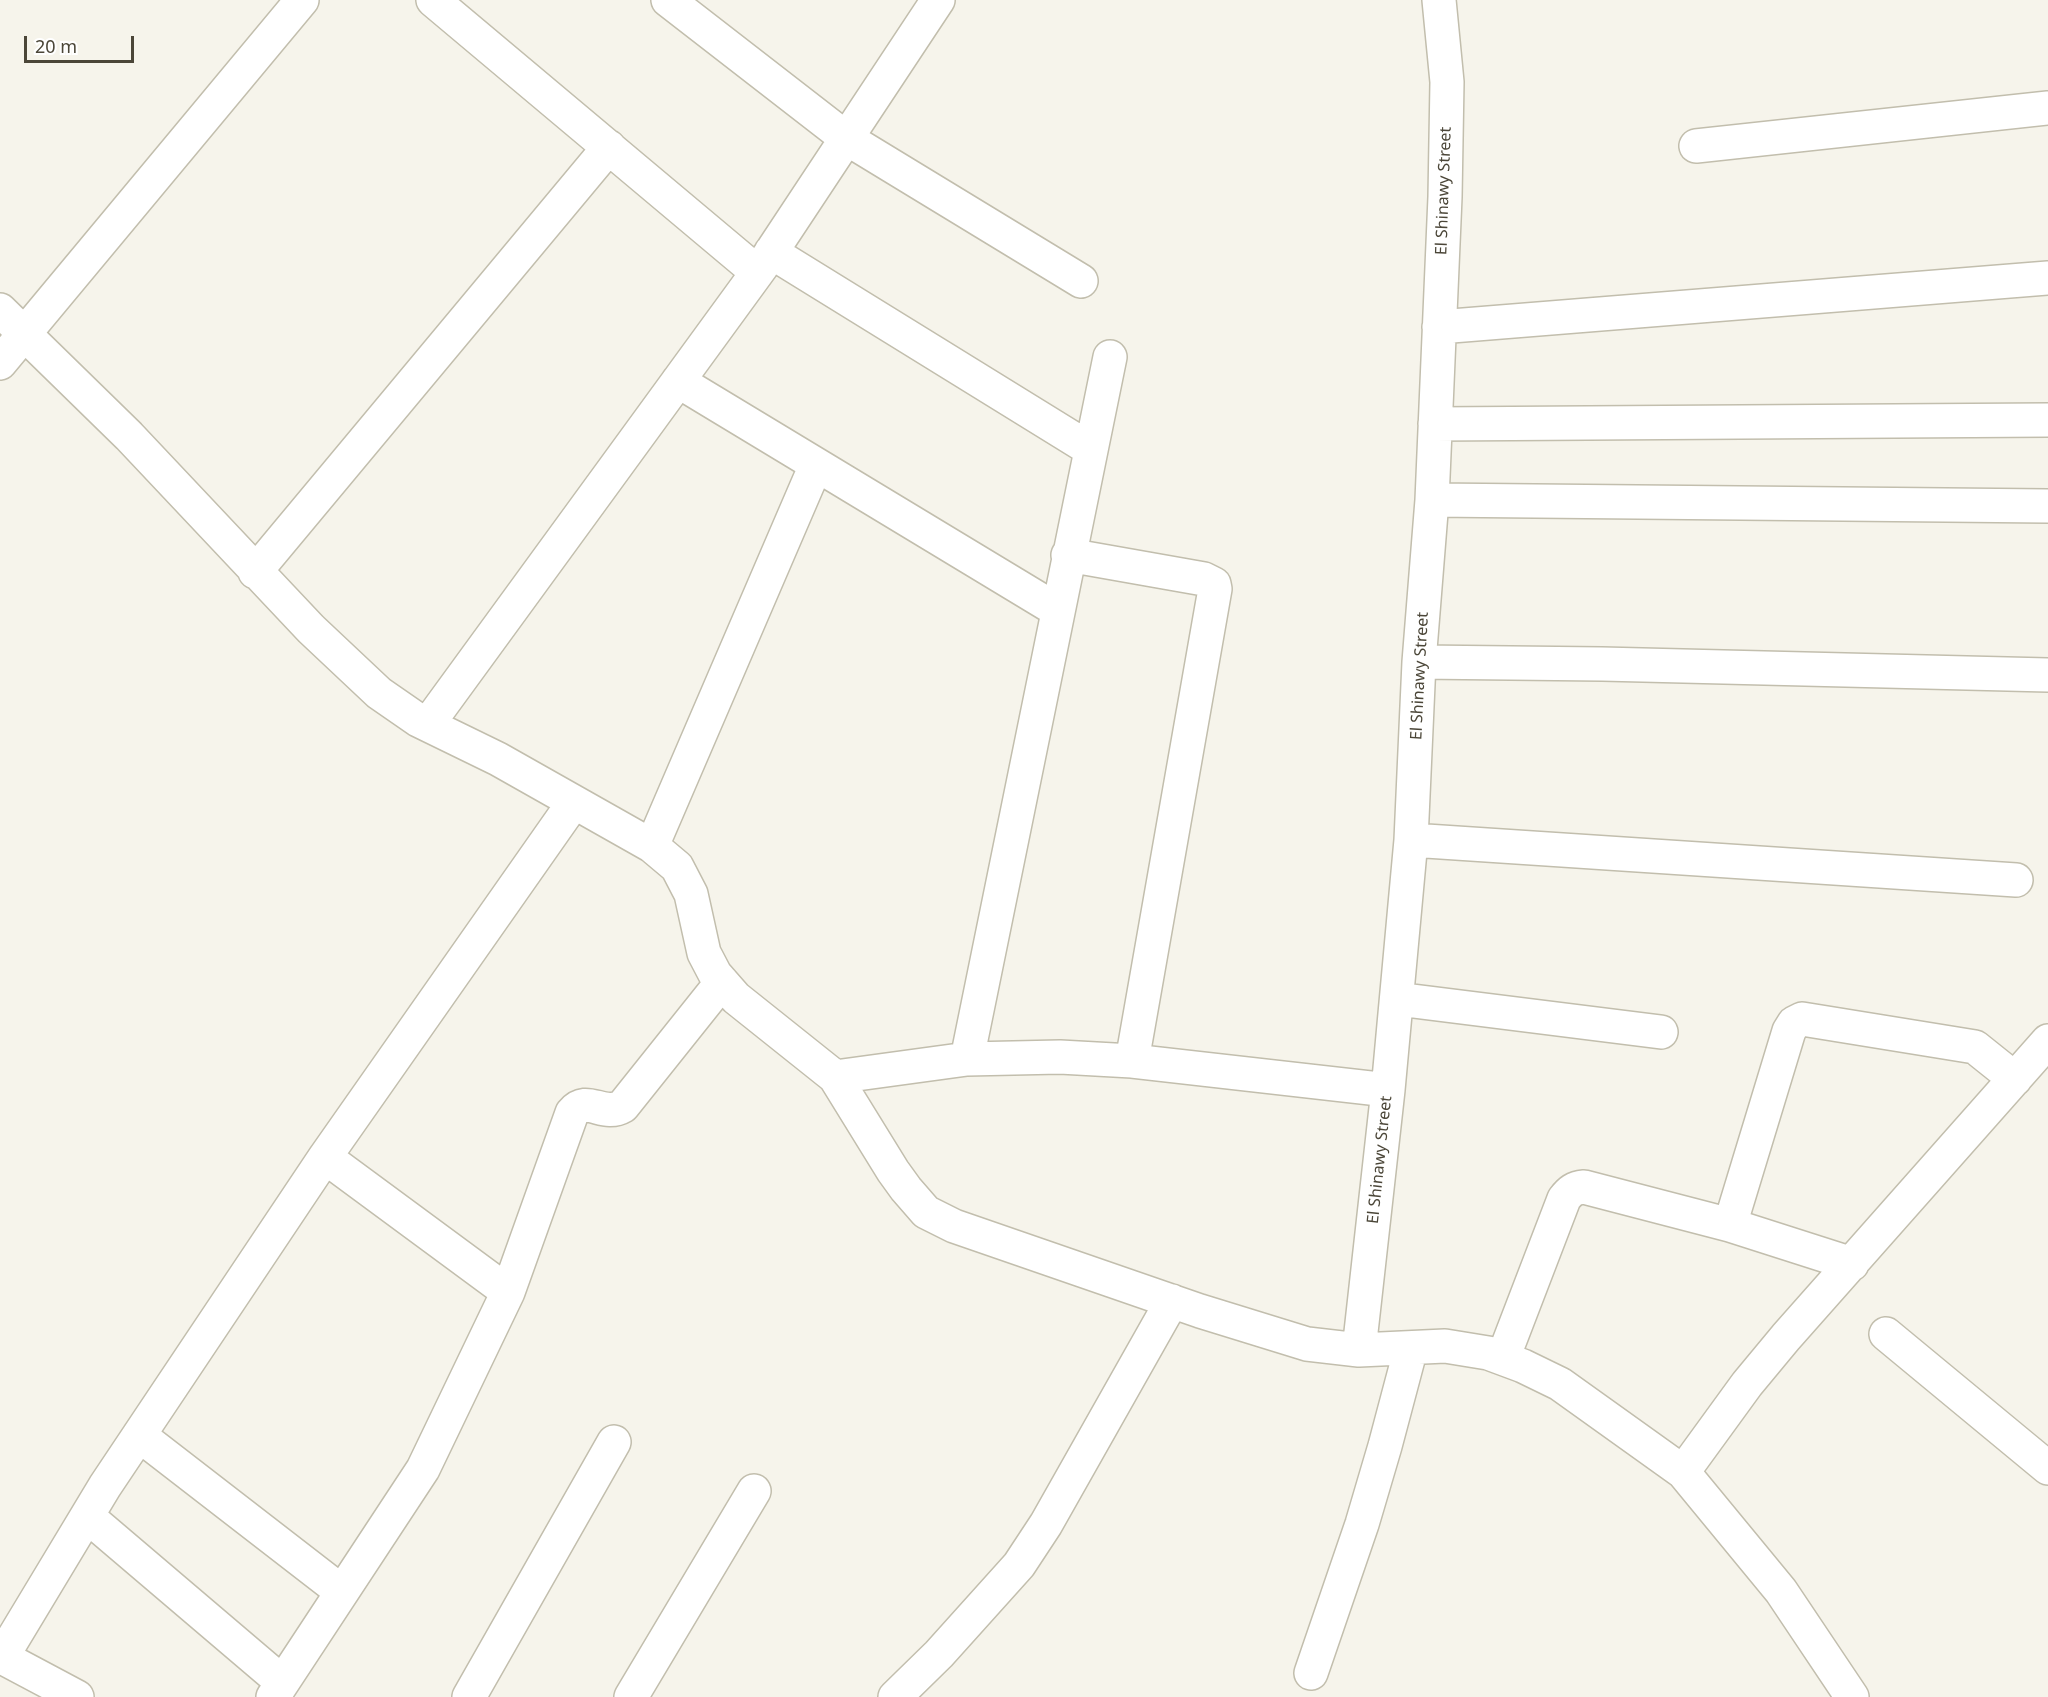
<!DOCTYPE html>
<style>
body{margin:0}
#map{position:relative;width:2048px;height:1697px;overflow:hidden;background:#f6f4eb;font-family:"Noto Sans",sans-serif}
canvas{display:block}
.scale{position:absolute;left:24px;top:36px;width:110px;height:27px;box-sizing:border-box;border:3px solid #4b4638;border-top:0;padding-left:8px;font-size:18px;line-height:21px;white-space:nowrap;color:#4b4638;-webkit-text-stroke:4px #fff;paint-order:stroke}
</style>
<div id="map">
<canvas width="2048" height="1697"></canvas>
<div class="scale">20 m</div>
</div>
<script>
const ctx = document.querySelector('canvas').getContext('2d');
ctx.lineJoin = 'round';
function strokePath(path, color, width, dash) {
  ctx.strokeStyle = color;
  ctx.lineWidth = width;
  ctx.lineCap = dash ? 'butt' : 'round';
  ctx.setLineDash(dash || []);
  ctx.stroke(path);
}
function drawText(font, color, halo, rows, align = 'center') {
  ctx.font = font + ' "Noto Sans",sans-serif';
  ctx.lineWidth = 6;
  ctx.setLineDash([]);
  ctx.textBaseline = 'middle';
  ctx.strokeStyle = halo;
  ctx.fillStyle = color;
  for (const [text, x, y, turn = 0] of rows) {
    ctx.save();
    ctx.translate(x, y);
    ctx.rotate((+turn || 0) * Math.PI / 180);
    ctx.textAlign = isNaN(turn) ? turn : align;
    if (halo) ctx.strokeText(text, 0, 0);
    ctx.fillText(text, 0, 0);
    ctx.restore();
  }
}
const street = new Path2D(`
 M433,0L757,272
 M668,0L846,138L1081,281
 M1696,146L2048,108
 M771,252L1090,449
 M0,310L129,436L311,629L379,693L418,720L498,759L652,846L677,867L691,894L704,953L715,974L736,998L835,1077L893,1171L906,1189L926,1212L954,1226L1200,1311L1307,1344L1359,1350L1445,1346L1488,1353L1523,1366L1560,1384L1683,1472L1781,1591L1852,1697
 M1439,327L2048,278
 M0,363L302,0
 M678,381L1057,610
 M1435,424L2048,420
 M1432,500L2048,506
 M1068,555L1204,579L1214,584L1215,589L1132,1061
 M255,572L609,147
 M1419,662L1602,664L2048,675
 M428,724L762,266L938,0
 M1411,840L2016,880
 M652,846L816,465
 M1397,999L1661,1032
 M967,1059L1110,357
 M835,1077L967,1059L1060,1057L1132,1061L1388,1090
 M325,1157L508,1292
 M1730,1225L1789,1031L1794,1023L1802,1019L1975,1047L2015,1079
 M1886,1334L2048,1468
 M1359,1350L1388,1090L1411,840L1419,662L1432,500L1445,197L1447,82L1439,0
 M1503,1358L1564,1199C1570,1191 1574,1188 1584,1187L1730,1225L1852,1264
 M139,1435L342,1592
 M1683,1472L1747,1384L1786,1337L2048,1041
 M87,1516L282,1682
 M0,1656L77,1697
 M2,1657L105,1486L325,1157L574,802
 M1311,1673L1362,1524L1385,1446L1411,1348
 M273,1697L423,1469L508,1292L572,1113C587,1094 603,1118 623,1106L722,982
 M469,1697L614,1442
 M631,1697L754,1491
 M895,1697L939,1654L1019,1565L1046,1524L1172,1301`);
strokePath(street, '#c2bead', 36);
strokePath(street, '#fff', 33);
drawText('16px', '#4b4638', '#fff', [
 ["El Shinawy Street",1444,191,-88],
 ["El Shinawy Street",1420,676,-87],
 ["El Shinawy Street",1380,1160,-84]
]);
</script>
